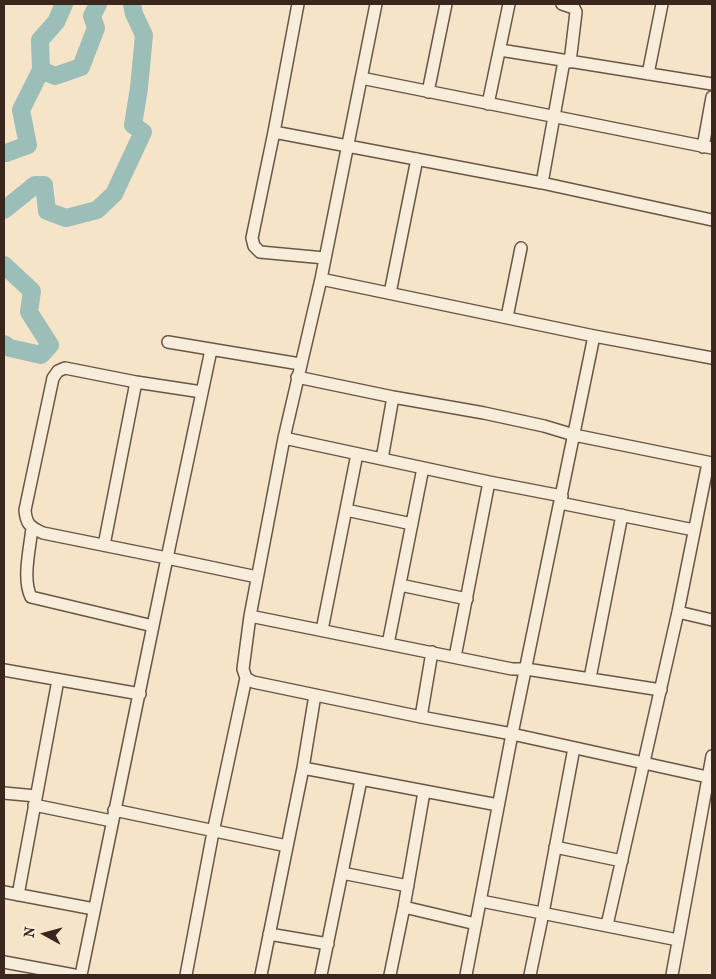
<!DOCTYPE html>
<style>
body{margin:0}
#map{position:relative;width:716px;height:979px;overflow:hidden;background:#f5e4c7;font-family:"IM FELL French Canon",serif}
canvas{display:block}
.frame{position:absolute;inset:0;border:5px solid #3a261c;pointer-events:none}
.north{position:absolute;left:20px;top:909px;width:50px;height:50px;-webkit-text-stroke:4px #f8eddb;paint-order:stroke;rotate:277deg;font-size:14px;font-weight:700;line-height:20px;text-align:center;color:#3a261c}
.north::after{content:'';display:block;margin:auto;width:18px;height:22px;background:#3a261c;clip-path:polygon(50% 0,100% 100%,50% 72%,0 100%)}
</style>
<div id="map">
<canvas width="716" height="979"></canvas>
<div class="frame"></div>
<div class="north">N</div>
</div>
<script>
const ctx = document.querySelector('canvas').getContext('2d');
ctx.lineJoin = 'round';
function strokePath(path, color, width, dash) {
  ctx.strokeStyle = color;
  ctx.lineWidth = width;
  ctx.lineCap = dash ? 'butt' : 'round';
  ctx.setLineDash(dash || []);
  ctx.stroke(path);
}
strokePath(new Path2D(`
 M41,70L55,76L81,67L96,28L92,16L98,4
 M4,153H6L28,145L21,110L41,70L40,40L56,22L64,4
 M4,210L35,185H44L47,211L66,218L97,210L114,194L143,132L133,125L139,88L144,35L134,14L132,4
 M4,265L32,291L29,312L50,345L41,355L10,348L4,344`), '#9cbeb9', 18);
const minor = new Path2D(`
 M298,4L274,132L252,238L254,246L260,252L325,258
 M562,4L574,8L576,12L570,62
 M500,50L712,84
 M648,74L662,4
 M361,78L712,148
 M428,92L446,4
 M488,104L509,4
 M274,132L542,183L712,220
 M703,147L712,97
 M542,183L564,61
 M321,279L594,336L712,358
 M390,293L417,159
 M507,317L521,248
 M168,342L300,364
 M297,377L393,397L484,413L544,426L574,435L712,463
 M202,392L136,382L65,368L58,371L53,378L25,510C26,524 30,527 43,533L167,558L211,350
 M284,438L489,482L562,496
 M382,459L393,397
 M560,503L694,530
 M346,510L412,524
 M32,528C30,548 22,579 31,597L153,626
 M104,545L136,382
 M400,585L467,599
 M678,612L712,620
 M250,616L512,669H526L661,690
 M322,630L357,454
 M388,644L423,468
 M455,657L489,482
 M4,670L140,694
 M246,678L253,682L421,717L512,734L712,778
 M590,678L622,515
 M421,717L432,652
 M303,768L498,805
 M4,793L36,796
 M34,805L112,821
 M114,810L287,846
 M555,847L622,861
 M342,873L408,886
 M4,892L94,909
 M18,895L58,680
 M481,901L678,940
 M404,907L476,924
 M607,925L678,612L708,463
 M269,934L328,944
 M4,962L74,975
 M81,975C109,836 138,697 167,558L257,577
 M186,975L213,832L246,678L243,669L250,616L284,438L321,279L376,4
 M261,975L303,768L315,695
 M321,975L361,780
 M390,975L404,907L424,792
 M466,975L512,734L594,336
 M530,975L543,913L574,748
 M672,975L712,756`);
strokePath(minor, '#695647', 14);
strokePath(minor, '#f8eddb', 11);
</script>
